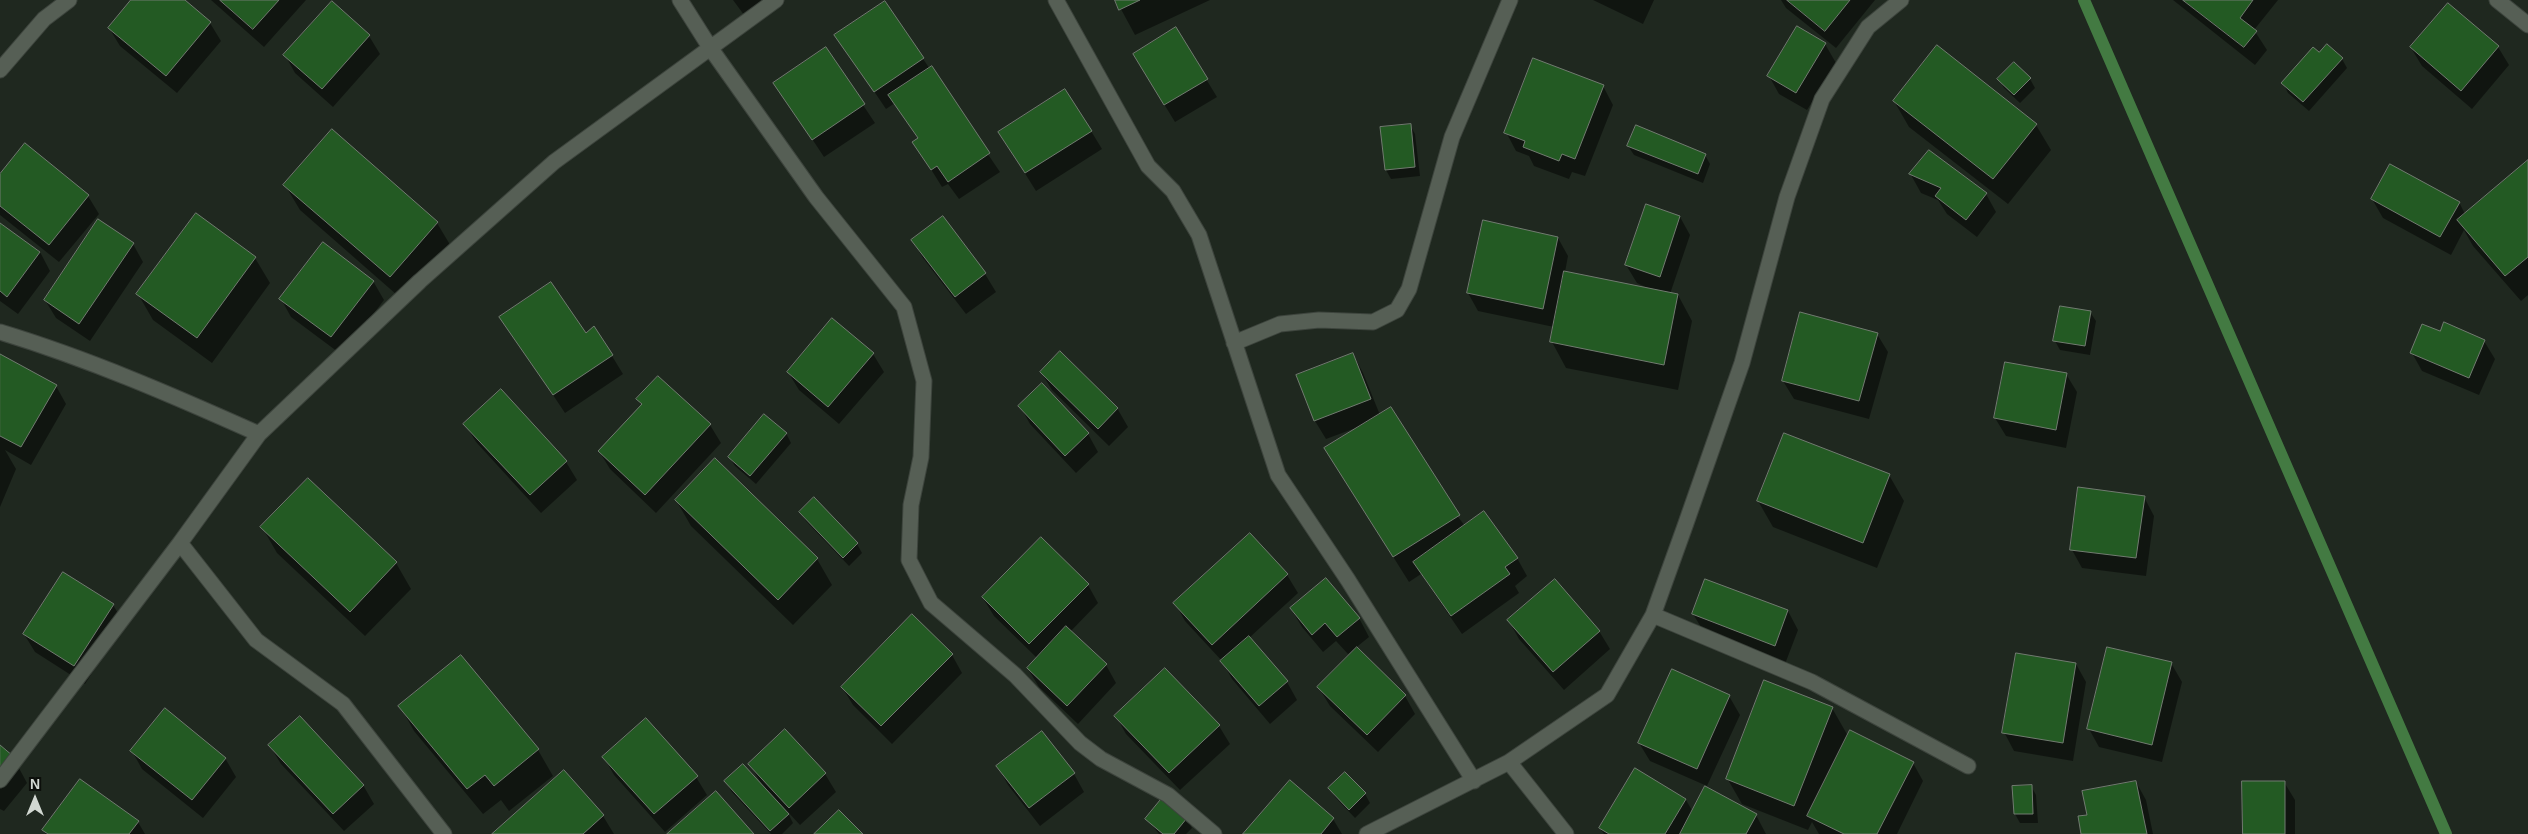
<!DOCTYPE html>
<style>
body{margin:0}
#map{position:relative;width:2528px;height:834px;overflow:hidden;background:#1f281f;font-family:Helvetica,sans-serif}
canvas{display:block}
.north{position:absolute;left:10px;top:774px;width:50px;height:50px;-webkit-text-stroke:4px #0c0f0b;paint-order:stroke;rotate:0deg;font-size:14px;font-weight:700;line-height:20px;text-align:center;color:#d2d8d2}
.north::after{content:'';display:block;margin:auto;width:18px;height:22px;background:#d2d8d2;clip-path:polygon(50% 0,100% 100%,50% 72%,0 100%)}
</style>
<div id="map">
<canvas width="2528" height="834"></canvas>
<div class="north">N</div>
</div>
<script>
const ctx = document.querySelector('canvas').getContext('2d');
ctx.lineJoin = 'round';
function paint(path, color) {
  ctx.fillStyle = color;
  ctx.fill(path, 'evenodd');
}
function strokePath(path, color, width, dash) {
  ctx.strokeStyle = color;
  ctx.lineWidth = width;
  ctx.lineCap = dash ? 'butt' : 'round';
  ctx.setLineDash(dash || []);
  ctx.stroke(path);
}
paint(new Path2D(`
 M133,0H183L210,23L221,41L177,93L120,46L109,28Z
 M211,0H306L264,47Z
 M733,0H782L750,23Z
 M1116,0H1210L1135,35Z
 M1593,0H1654L1643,24Z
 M1781,0H1875L1836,48L1786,8Z
 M2173,0H2278L2254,30L2267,50L2255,65Z
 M332,3L369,36L380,54L333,107L295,73L285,55Z
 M885,3L1000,172L959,199L948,184L942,187L914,142L918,139L895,103L886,109L836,35Z
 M2448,5L2498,47L2509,65L2472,109L2422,66L2411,48Z
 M1825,44L1836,63L1807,110L1779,94L1769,76Z
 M825,48L875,123L824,157L775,83Z
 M2319,54L2342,59L2347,68L2309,111L2288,93L2283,83Z
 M1145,73L1206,79L1217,97L1175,122Z
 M1999,79H2030L2035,88L2020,103L2004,88Z
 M1603,86L1613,105L1585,176L1572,172L1569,179L1534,166L1529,156L1516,151L1506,132Z
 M1894,101L2036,125L2051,150L2008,204L1909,127Z
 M1410,125L1415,134L1420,176L1391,179L1386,170L1382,128Z
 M332,131L437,223L452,248L405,302L300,210L285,185Z
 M1091,131L1102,149L1036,191L999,132Z
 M1628,146L1705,155L1710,164L1703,183L1634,155Z
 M2528,161V295L2521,301L2473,246L2464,230L2451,255L2383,218L2372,199L2459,202L2465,214Z
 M1911,175L1986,194L1996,212L1977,237L1947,214L1938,200L1921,193Z
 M0,176L88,196L99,214L59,262L0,215Z
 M943,217L985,274L996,292L966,314L923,258L912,240Z
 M1680,217L1690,235L1670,294L1678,295L1692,321L1678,390L1566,368L1552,342L1554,327L1478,311L1468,293L1558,238L1568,256L1565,272L1652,290L1637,283L1626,265Z
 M0,224L40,252L50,271L18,314L0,301Z
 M133,244L143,262L90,341L56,318L45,300Z
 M255,258L270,283L212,363L153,320L138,294Z
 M373,281L384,300L342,355L291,317L281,299Z
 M2090,312L2096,321L2090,355L2060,350L2055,341Z
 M501,317L585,334L612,356L623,374L565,413Z
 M2441,333L2484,341L2495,359L2479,395L2422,371L2412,353Z
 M1877,334L1888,352L1869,419L1794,399L1783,381Z
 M873,354L884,372L839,424L799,390L788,372Z
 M1353,354L1363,373L1380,415L1465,526L1517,558L1527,576L1515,586L1519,593L1462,634L1421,574L1409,582L1341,474L1361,426L1326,439L1315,421L1298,376Z
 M0,355L56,386L66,404L31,465L5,450L16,469L0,507Z
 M1041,372L1117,408L1128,427L1109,446L1052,390Z
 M2066,374L2077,392L2066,448L2006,436L1995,418Z
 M658,378L710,425L721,443L656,513L610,469L599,451L642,406L638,399Z
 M501,391L566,462L577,480L541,513L476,442L465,424Z
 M1020,406L1088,434L1098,452L1076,473L1030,424Z
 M786,433L791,443L756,484L735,466L729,457Z
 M715,460L817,559L832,585L793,625L691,526L676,500Z
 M1889,475L1904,501L1877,568L1773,527L1758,501Z
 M308,480L396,563L411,589L365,636L277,553L262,527Z
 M2144,497L2154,516L2146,576L2082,568L2072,550Z
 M814,499L857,544L862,553L849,566L806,521L800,512Z
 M1250,534L1287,575L1298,593L1249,638L1287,682L1297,700L1270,724L1232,679L1222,661L1185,621L1175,603Z
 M1088,585L1098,603L1070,632L1106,665L1116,683L1078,724L1039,687L1028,669L1038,659L994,616L983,598Z
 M113,605L124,623L85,684L35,652L24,634Z
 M1291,609L1359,618L1369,637L1348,654L1336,641L1323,652L1302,627Z
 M1788,611L1798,630L1785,664L1704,632L1693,614Z
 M1509,621L1599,631L1610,649L1564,690L1519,639Z
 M952,655L962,673L892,744L853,705L842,687Z
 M461,657L538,750L553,776L509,811L501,800L483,814L414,731L400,706Z
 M2171,663L2182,682L2162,762L2099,747L2089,729Z
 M2076,664L2086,682L2073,761L2014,751L2004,732Z
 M1165,669L1219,726L1230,744L1180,790L1126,734L1116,716Z
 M1672,671L1729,696L1740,715L1706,788L1756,815L1766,834H1604L1600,828L1686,800L1693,812L1707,786L1650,761L1639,743Z
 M1319,688L1405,696L1415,714L1378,752L1330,706Z
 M1832,708L1848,736L1913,763L1923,781L1897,834H1819L1812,822L1808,830L1742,804L1727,778Z
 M785,731L825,774L836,792L800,825L787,811L793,823L782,834H771L731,791L726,781L762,785L750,764Z
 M270,746L363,785L374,804L344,831L281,764Z
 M0,747L13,757L27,783L4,811L0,809Z
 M132,751L225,758L236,777L203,818L142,769Z
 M604,757L696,777L707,795L665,832L614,775Z
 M998,767L1074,774L1084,792L1040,826L1008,785Z
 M564,772L603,816L614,834H494Z
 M1345,774L1365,794L1370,803L1355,818L1335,797L1330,788Z
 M1291,782L1333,819L1342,834H1245Z
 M2136,782L2146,800L2153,834H2082L2088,816Z
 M2284,782L2295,800V834H2244Z
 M2031,786L2036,795L2038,823H2020L2015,814Z
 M1186,818L1192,828L1186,834H1159L1147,819Z
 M138,822L145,834H46L43,830Z`), '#0007');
strokePath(new Path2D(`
 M2084,0L2446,834`), '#437a42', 12);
const building = new Path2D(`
 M131,0H185L211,22L166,76L108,28Z
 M220,0H279L253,29Z
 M1115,0H1140L1119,10Z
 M1787,0H1850L1825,31Z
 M2183,0H2253L2240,18L2257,31L2244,47Z
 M332,1L370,35L322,89L283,55Z
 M885,1L924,58L874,92L834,35Z
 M2448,3L2499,46L2461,91L2410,47Z
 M1797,26L1826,43L1796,93L1767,76Z
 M1176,27L1208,79L1164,105L1133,54Z
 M2327,44L2343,58L2303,102L2281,83L2313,47L2319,52Z
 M1937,45L2037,124L1993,179L1893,101Z
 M826,47L865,104L812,140L773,83Z
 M1533,58L1604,85L1575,159L1562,154L1559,161L1523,147L1525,141L1504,133Z
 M2014,62L2031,78L2014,95L1997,79Z
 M932,66L990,153L948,182L937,166L931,170L912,142L918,138L888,95Z
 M1065,89L1092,131L1025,173L998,132Z
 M1411,124L1415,167L1385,170L1380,127Z
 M1636,125L1706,154L1698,174L1627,146Z
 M332,129L438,222L390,277L283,185Z
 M25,143L89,195L49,245L0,206V174Z
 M1929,150L1987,193L1966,220L1935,196L1941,188L1909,174Z
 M2528,160V257L2505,276L2457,220Z
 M2390,164L2460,202L2440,237L2371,199Z
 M1646,204L1680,216L1660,277L1625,265Z
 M196,213L256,257L197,338L136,294Z
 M943,216L986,273L955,297L911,240Z
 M98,219L134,243L79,324L44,300Z
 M1483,220L1558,237L1543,309L1467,293Z
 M0,223L40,252L7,297L0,291Z
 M323,242L374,281L331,337L279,299Z
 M1564,271L1678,294L1664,365L1550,342Z
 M551,282L586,333L594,326L613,355L553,395L499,317Z
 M2060,306L2091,311L2085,346L2053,341Z
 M1800,312L1878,333L1859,401L1782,381Z
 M832,318L874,353L828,407L787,372Z
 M2444,322L2485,340L2469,378L2410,353L2422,324L2440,331Z
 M1060,351L1118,408L1098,429L1040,372Z
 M1353,353L1371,399L1314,421L1296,375Z
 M0,354L57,385L21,447L0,436Z
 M2005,362L2067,373L2056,430L1994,418Z
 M658,376L711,424L645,495L598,451L642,404L636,399Z
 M1042,383L1089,433L1065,456L1018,406Z
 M501,389L567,461L530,495L463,424Z
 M1391,407L1460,515L1393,557L1324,448Z
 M764,414L787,433L750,476L728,457Z
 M1784,433L1890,474L1863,543L1757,501Z
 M715,458L818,558L778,600L675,500Z
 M308,478L397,562L350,612L260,527Z
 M2078,487L2145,496L2136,558L2070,550Z
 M814,497L858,543L843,558L799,512Z
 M1484,511L1518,558L1505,567L1510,574L1451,616L1413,562Z
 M1250,533L1288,574L1212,645L1173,603Z
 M1041,537L1089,584L1029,644L982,597Z
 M63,572L114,604L74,666L23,634Z
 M1326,578L1360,618L1337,637L1325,623L1312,635L1290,608Z
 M1555,579L1600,631L1553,672L1507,620Z
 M1705,579L1788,610L1775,646L1692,614Z
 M912,614L953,654L881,726L841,687Z
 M1066,626L1107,664L1067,706L1027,668Z
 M1249,636L1288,681L1259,706L1220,661Z
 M1357,647L1406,695L1367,735L1317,687Z
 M2107,647L2172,662L2152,745L2087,729Z
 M2016,653L2076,663L2063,743L2002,733Z
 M461,655L539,749L494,786L485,775L467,789L398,706Z
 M1165,668L1220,725L1169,773L1114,716Z
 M1672,669L1730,695L1697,769L1638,743Z
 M1764,680L1833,707L1794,806L1726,779Z
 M165,708L226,758L192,800L130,751Z
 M300,716L364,785L333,814L268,745Z
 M646,718L698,776L654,814L602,757Z
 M785,729L826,773L789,808L748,764Z
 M1850,730L1914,762L1877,834H1844L1807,816Z
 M1042,731L1075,773L1029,808L996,766Z
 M0,745L13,756L0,773Z
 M743,764L789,814L770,831L724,781Z
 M1635,768L1686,799L1665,834H1609L1599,828Z
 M564,770L604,815L583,834H492Z
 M1345,772L1366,793L1349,810L1328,788Z
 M80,779L139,821L129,834H48L42,830Z
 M1290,780L1334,818L1321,834H1243Z
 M2136,781L2147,834H2081L2078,816L2087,815L2082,791Z
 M2242,781H2285V834H2243Z
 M2032,785L2033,814H2014L2012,786Z
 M1705,786L1757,814L1746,834H1680Z
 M716,791L754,834H667Z
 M1163,797L1187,818L1174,834H1163L1145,819Z
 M839,810L863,834H814Z`);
paint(building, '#235a23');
strokePath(building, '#717b70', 1);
const street = new Path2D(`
 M680,0L711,49L816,197L904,307L924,381L921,457L911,505L909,560L931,603L1015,675L1080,743L1101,759L1168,795L1214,834
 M1056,0L1148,166L1173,191L1199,235L1278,475L1348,580L1474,781
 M2497,0L2528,25
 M0,70L44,19L69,0
 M0,332C89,359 174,396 259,434
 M1234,343L1280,324L1319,320L1373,322L1397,310L1409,289L1452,137L1510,0
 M180,543L256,640L343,704L444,834
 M1653,615L1812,682L1968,766
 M1509,762L1566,834
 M0,780L180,543L259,434L420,281L554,162L776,0
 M1367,834L1509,762L1607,695L1653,615L1685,526L1742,363L1787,197L1822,99L1868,27L1901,0`);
strokePath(street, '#3d443d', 17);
strokePath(street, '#565f55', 15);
</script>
